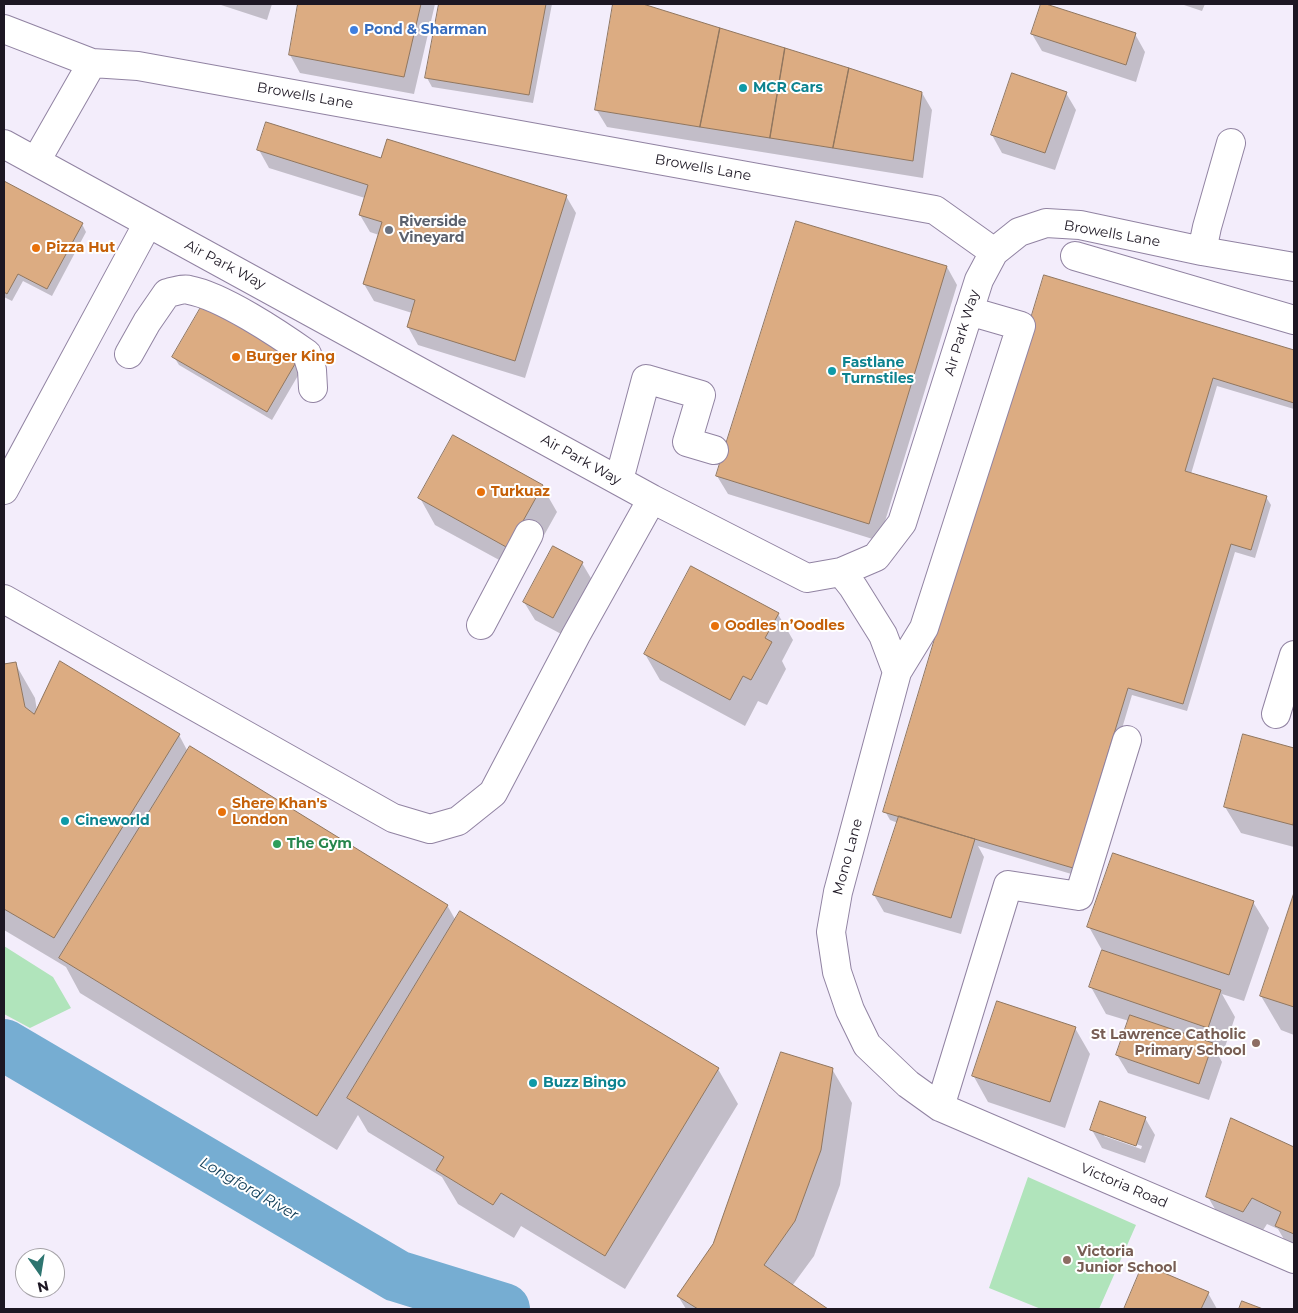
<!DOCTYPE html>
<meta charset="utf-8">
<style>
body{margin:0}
#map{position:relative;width:1298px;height:1313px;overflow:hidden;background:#f3edfb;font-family:Montserrat,sans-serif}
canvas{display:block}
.frame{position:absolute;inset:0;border:5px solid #1d1723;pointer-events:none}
.north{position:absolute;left:15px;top:1248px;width:50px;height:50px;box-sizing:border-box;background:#fff;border:1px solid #a5a2a7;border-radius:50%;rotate:167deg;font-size:14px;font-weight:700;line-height:20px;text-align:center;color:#1d1723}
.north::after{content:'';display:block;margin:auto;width:18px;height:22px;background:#2d7570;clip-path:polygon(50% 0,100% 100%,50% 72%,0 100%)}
</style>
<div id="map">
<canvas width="1298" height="1313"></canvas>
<div class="frame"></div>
<div class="north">N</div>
</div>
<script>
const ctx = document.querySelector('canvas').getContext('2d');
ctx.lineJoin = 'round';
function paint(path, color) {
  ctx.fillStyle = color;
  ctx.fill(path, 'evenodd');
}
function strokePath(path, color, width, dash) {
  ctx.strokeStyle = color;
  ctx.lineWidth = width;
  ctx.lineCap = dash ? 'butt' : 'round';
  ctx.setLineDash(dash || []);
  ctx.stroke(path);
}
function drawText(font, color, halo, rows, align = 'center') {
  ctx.font = font + ' Montserrat,sans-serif';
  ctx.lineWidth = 4;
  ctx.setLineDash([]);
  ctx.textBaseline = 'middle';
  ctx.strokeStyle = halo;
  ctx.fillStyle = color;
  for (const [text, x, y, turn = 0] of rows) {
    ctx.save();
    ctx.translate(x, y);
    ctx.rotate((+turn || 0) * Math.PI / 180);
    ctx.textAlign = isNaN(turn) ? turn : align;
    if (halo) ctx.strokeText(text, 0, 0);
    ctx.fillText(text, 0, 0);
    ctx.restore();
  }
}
paint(new Path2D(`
 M4,946L53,977L71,1008L30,1028L4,1014Z
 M1028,1177L1136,1225L1099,1309H1041L989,1288Z`), '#b0e4bb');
paint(new Path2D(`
 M218,4H272L267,20Z
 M299,4H435L414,94L300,73L290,55Z
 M440,4H552L533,103L432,87L427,78Z
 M614,4H639L922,93L932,110L923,178L607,127L596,109Z
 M1042,4L1135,34L1145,52L1136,82L1042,51L1032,34Z
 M1181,4H1205L1202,11Z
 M1066,93L1076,110L1055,170L1002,153L992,135Z
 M259,150L382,160L566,196L576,213L525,378L418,345L408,327L412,313L374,301L364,284L379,235L370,232L360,215L365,198L269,168Z
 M4,182L82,224L86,232L52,296L23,281L12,301L4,297Z
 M947,267L957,285L879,541L728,494L717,476Z
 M1045,277L1294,351V409L1217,386L1191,474L1266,497L1271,505L1255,558L1235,552L1187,711L1132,695L1078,876L978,846L984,857L961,934L884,912L874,895L898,823L890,820L885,811Z
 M205,303L303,367L272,420L179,365L174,357Z
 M542,486L557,512L523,573L435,525L420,498Z
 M582,563L592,580L563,635L535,620L524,602Z
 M778,614L793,640L782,661L786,669L767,705L758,701L745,726L660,680L645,654Z
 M15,663L35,698L37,711L179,735L188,752L447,905L456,921L718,1069L738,1104L625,1289L521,1226L514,1238L458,1204L442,1177L368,1132L358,1115L337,1150L80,993L66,967L4,930V665Z
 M1244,736L1294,749V847L1241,833L1225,807Z
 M1294,897V1035L1281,1030L1261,996Z
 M1253,902L1269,928L1244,1001L1222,994L1235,1017L1223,1053L1216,1051L1222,1062L1209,1100L1128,1073L1117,1055L1129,1021L1106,1014L1091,987L1103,952L1089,927Z
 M1075,1028L1090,1054L1065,1128L988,1102L973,1075Z
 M832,1069L852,1103L840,1185L814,1256L792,1286L826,1309H686L678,1296Z
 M1145,1118L1155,1135L1145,1163L1102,1148L1092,1130ZM1104,1134L1142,1146L1141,1149L1104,1136Z
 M1232,1120L1294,1148V1254L1292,1253L1278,1229L1267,1224L1258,1238L1223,1223L1208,1197Z
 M1144,1266L1208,1293L1217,1309H1125Z`), '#0003');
strokePath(new Path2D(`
 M4,1045L397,1276L504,1309`), '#76add2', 52);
const building = new Path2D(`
 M298,4H421L404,77L289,55Z
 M439,4H546L529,95L425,78Z
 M613,4H643L720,28L700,127L595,110Z
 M1041,4H1046L1136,33L1126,65L1031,34Z
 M720,28L785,48L770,138L700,127Z
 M785,48L849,68L833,148L770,138Z
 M849,68L922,92L913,161L833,148Z
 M1012,73L1067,92L1045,153L991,135Z
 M266,122L381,158L387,139L567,195L515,361L407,327L415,300L363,284L382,222L359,215L368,185L257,150Z
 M4,181L83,223L47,289L18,274L7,294L4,292Z
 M796,221L947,266L869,524L716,476Z
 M1044,275L1294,350V403L1213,378L1185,471L1267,496L1251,550L1231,544L1183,704L1128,688L1073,868L883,812Z
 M204,302L299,357L267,412L172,357Z
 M453,435L543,485L508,548L418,498Z
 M553,546L583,562L553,618L523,602Z
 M691,566L779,613L765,638L772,642L751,680L743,676L730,700L644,654Z
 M60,661L180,734L54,938L4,909V664L16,662L25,707L34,714Z
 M1243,734L1294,748V819L1293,825L1224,807Z
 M190,746L448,905L317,1116L59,958Z
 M899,816L975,839L951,918L873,895Z
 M1113,853L1254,901L1229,975L1087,927Z
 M1294,893V1007L1260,996Z
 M460,911L719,1068L605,1256L501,1193L493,1205L436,1170L444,1157L347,1098Z
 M1102,950L1221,990L1208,1028L1089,987Z
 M997,1001L1076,1027L1050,1102L972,1076Z
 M1130,1015L1213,1043L1199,1084L1116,1055Z
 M781,1052L833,1068L821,1150L795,1221L764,1265L828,1309H698L677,1296L713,1244Z
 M1100,1101L1146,1117L1136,1146L1090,1130Z
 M1231,1118L1294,1147V1234L1275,1226L1281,1212L1252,1198L1243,1212L1206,1197Z
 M1143,1264L1209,1292L1201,1309H1124Z
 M1242,1301L1263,1309H1239Z`);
paint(building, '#dcac82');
strokePath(building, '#90765f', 1);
const minor = new Path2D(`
 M4,29L92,63L138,66L935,210L994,252
 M4,144L652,499L807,578L841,572L876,557L902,523L979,280L994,252L1019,232L1046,223L1080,225L1202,251L1294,267
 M36,161L92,63
 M1202,251L1207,227L1231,143
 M1075,256L1294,320
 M129,354L147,322L167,293C174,292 183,288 189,290C222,296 279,334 307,354L312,370L313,388
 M619,480L646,379L701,395L687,442L714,450
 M4,490L148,223
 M841,572L853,587L883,635L897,672L838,892L831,932L837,972L850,1010L867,1045L908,1084L940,1107L1294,1259
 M4,599L393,818L430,829L458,821L493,793L576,635L652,499
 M481,625L529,534
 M897,672L924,628L1021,326L969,311
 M1276,714L1294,655
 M940,1107L1008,885L1079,896L1127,740`);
strokePath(minor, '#9183a2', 30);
strokePath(minor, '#fff', 28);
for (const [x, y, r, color] of [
 [354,30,5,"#3f7fe0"],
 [743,88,5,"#0f9aa8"],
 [389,230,5,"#6b7280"],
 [36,248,5,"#e8710a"],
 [236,357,5,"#e8710a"],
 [832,371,5,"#0f9aa8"],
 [481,492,5,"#e8710a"],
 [715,626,5,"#e8710a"],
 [222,812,5,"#e8710a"],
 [65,821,5,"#0f9aa8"],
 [277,844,5,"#2e9e5b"],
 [1256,1043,5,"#8d6e63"],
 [533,1083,5,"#0f9aa8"],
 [1067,1260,5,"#8d6e63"]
]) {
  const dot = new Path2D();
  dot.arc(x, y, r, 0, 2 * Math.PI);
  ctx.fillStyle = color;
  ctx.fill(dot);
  strokePath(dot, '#fff', 2);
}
drawText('bold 14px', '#366cbe', '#fff', [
 ["Pond & Sharman",364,30]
], 'left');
drawText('bold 14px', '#0d838f', '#fff', [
 ["MCR Cars",753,88],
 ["Fastlane",842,363],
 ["Turnstiles",842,379],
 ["Cineworld",75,821],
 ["Buzz Bingo",543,1083]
], 'left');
drawText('14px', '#1d1723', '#fff', [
 ["Browells Lane",305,96,10],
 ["Browells Lane",703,168,10],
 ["Browells Lane",1112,234,10],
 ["Air Park Way",225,265,28],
 ["Air Park Way",962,333,-73],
 ["Air Park Way",581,460,29],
 ["Mono Lane",848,857,-75],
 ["Victoria Road",1124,1186,23]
]);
drawText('bold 14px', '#5b616d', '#fff', [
 ["Riverside",399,222],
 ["Vineyard",399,238]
], 'left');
drawText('bold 14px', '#c56008', '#fff', [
 ["Pizza Hut",46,248],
 ["Burger King",246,357],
 ["Turkuaz",491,492],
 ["Oodles n’Oodles",725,626],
 ["Shere Khan's",232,804],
 ["London",232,820]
], 'left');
drawText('bold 14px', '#27864d', '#fff', [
 ["The Gym",287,844]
], 'left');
drawText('bold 14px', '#785e54', '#fff', [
 ["St Lawrence Catholic",1246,1035],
 ["Primary School",1246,1051],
 ["Victoria",1077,1252,"left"],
 ["Junior School",1077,1268,"left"]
], 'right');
drawText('italic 15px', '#0d3a54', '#fff', [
 ["Longford River",249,1189,30]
]);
</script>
